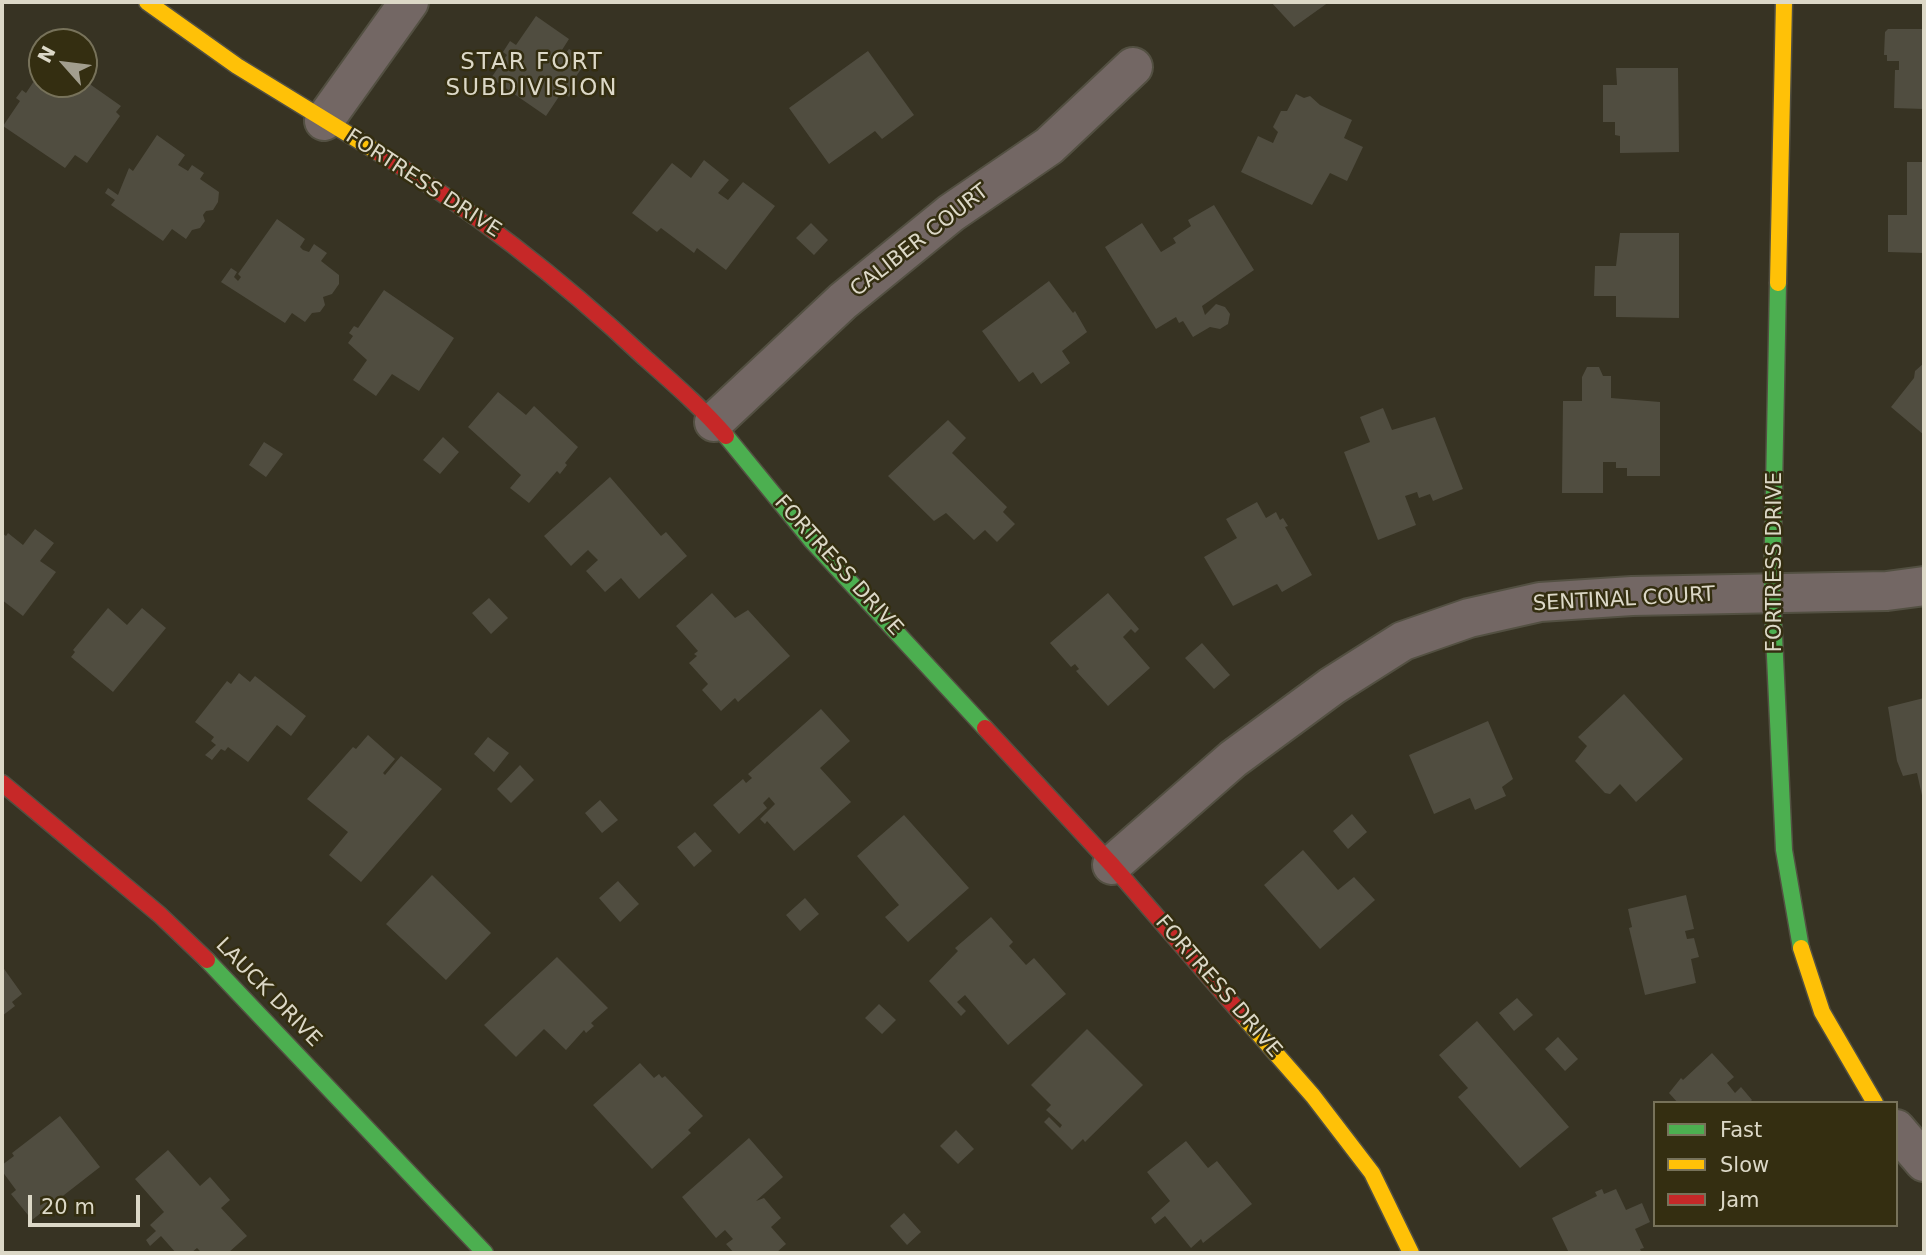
<!DOCTYPE html>
<style>
body{margin:0}
#map{position:relative;width:1926px;height:1255px;overflow:hidden;background:#373323;font-family:"DejaVu Sans",sans-serif}
canvas{display:block}
.frame{position:absolute;inset:0;border:4px solid #dcd8c7;pointer-events:none}
.legend{position:absolute;left:1653px;top:1101px;width:245px;height:126px;box-sizing:border-box;background:#342e11;border:2px solid #77725a;margin:0;padding:9px 12px;list-style:none;font-size:21px;color:#dcd8c7}
.legend li{display:flex;align-items:center;gap:14px;height:35px}
.legend b{width:35px;border:2px solid #77725a}
.north{position:absolute;left:28px;top:28px;width:70px;height:70px;box-sizing:border-box;background:#342e11;border:2px solid #77725a;border-radius:50%;rotate:298deg;font-size:19px;font-weight:700;line-height:28px;text-align:center;color:#dcd8c7}
.north::after{content:'';display:block;margin:auto;width:24px;height:32px;background:#a29e8e;clip-path:polygon(50% 0,100% 100%,50% 72%,0 100%)}
.scale{position:absolute;left:28px;top:1195px;width:112px;height:32px;box-sizing:border-box;border:4px solid #dcd8c7;border-top:0;padding-left:9px;font-size:21px;line-height:24px;white-space:nowrap;color:#dcd8c7;-webkit-text-stroke:5px #342e11;paint-order:stroke}
</style>
<div id="map">
<canvas width="1926" height="1255"></canvas>
<div class="frame"></div>
<ul class="legend">
<li><b style="height:9px;background:#4caf50"></b>Fast</li>
<li><b style="height:9px;background:#ffc107"></b>Slow</li>
<li><b style="height:9px;background:#c62828"></b>Jam</li>
</ul>
<div class="north">N</div>
<div class="scale">20 m</div>
</div>
<script>
const ctx = document.querySelector('canvas').getContext('2d');
ctx.lineJoin = 'round';
function paint(path, color) {
  ctx.fillStyle = color;
  ctx.fill(path, 'evenodd');
}
function strokePath(path, color, width, dash) {
  ctx.strokeStyle = color;
  ctx.lineWidth = width;
  ctx.lineCap = dash ? 'butt' : 'round';
  ctx.setLineDash(dash || []);
  ctx.stroke(path);
}
function drawText(font, color, halo, rows, align = 'center') {
  ctx.font = font + ' "DejaVu Sans",sans-serif';
  ctx.lineWidth = 5;
  ctx.setLineDash([]);
  ctx.textBaseline = 'middle';
  ctx.strokeStyle = halo;
  ctx.fillStyle = color;
  for (const [text, x, y, turn = 0] of rows) {
    ctx.save();
    ctx.translate(x, y);
    ctx.rotate((+turn || 0) * Math.PI / 180);
    ctx.textAlign = isNaN(turn) ? turn : align;
    if (halo) ctx.strokeText(text, 0, 0);
    ctx.fillText(text, 0, 0);
    ctx.restore();
  }
}
paint(new Path2D(`
 M1271,2H1329L1294,27Z
 M536,16L569,39L562,50L566,53L569,49L577,54L574,58L584,65L572,82L576,85L569,97L562,92L546,116L491,78L507,55L503,52L510,41L516,45Z
 M1888,29H1924V109L1894,108L1895,70H1899V61H1887V55H1884L1885,32Z
 M868,51L914,115L882,139L875,131L829,164L789,108Z
 M1616,68H1678L1679,152L1620,153V136L1615,135V122H1603V85H1617Z
 M42,69V84H84V80L121,106L116,112L120,116L87,163L75,155L65,168L3,126L20,101L16,98L22,90L26,93Z
 M1296,94L1304,98L1310,96L1320,105L1352,120L1344,138L1363,147L1347,181L1330,173L1312,205L1241,172L1258,136L1273,143L1278,132L1273,127L1281,111H1287Z
 M157,135L185,155L178,165L188,171L192,165L204,173L200,179L219,192L218,202L213,210L206,211L203,215L205,221L200,228L192,230L186,239L172,229L163,241L111,205L115,200L105,193L108,188L118,195L129,168L133,171Z
 M704,160L729,180L718,193L728,200L743,182L775,206L726,270L697,248L694,253L661,228L657,232L632,213L672,163L691,178Z
 M1907,162H1924V253L1888,252V215H1907Z
 M1214,205L1254,270L1202,306L1205,315L1216,304L1225,307L1230,314L1228,324L1220,329L1210,327L1193,337L1183,321L1179,323L1176,317L1156,329L1105,247L1142,223L1161,252L1176,243L1173,238L1191,226L1188,220Z
 M277,219L305,239L300,247L303,250L309,252L314,244L327,253L321,261L339,275V284L332,294L323,297L325,305L320,312L312,313L305,322L292,313L285,323L221,282L231,268L237,272L234,277L238,281L241,277L238,274Z
 M811,223L828,240L814,255L796,238Z
 M1620,233H1679V318L1616,317V296H1594L1595,266H1616Z
 M1049,281L1073,313L1075,311L1087,332L1062,351L1070,363L1041,384L1033,372L1019,382L982,331Z
 M384,290L454,338L419,391L392,374L376,396L353,380L367,360L348,343L353,336L349,333L354,326L358,328Z
 M1924,363V435L1891,407L1914,378L1915,371Z
 M1587,367H1599L1603,376H1611V398L1660,402V476H1627V468H1616V462H1603V493H1562L1563,401H1582V377Z
 M498,392L526,415L534,406L578,447L565,463L567,465L560,474L557,471L529,503L510,488L521,475L468,427Z
 M1383,408L1392,430L1435,417L1463,489L1433,501L1430,494L1419,498L1417,492L1405,496L1416,525L1378,540L1344,452L1370,442L1360,417Z
 M948,420L966,438L952,453L1007,507L1003,512L1015,524L997,542L985,530L974,540L946,513L934,521L888,476Z
 M443,437L459,452L440,474L423,460Z
 M264,442L283,454L266,477L249,465Z
 M610,477L661,536L666,532L687,556L639,599L621,578L605,592L586,571L598,560L588,550L571,566L544,536Z
 M1257,502L1266,518L1276,512L1280,520L1283,518L1288,526L1285,527L1312,575L1282,592L1277,584L1233,606L1204,557L1237,538L1226,519Z
 M35,529L54,543L40,561L56,572L23,616L2,600V533L6,536L8,533L23,545Z
 M712,593L735,618L748,610L790,656L738,702L735,698L721,711L702,690L708,684L689,663L697,656L694,654L698,651L676,626Z
 M1108,593L1139,629L1135,633L1131,629L1123,637L1150,668L1108,706L1076,671L1079,669L1075,664L1071,667L1050,643Z
 M489,598L508,618L491,634L472,613Z
 M108,608L127,625L142,608L166,628L113,692L71,657L75,652L73,650Z
 M1202,643L1230,675L1214,689L1185,658Z
 M239,673L250,682L255,676L306,716L291,736L277,725L248,762L228,747L225,751L221,749L212,760L205,755L216,745L211,741L214,737L195,722L227,681L231,684Z
 M1624,694L1683,759L1636,802L1620,784L1610,794L1605,793L1575,761L1587,746L1578,737Z
 M1924,698V800H1923L1917,773L1903,776L1897,761L1888,707Z
 M821,709L850,741L820,768L851,802L794,851L767,821L765,824L760,819L775,804L769,797L763,803L767,808L739,834L713,805L743,779L746,783L752,778L748,774Z
 M1488,721L1513,779L1502,787L1506,796L1475,810L1470,798L1434,814L1409,755Z
 M368,735L395,759L383,773L385,775L401,756L442,789L361,882L329,855L348,832L307,799L353,747L356,749Z
 M488,737L509,753L494,772L474,754Z
 M520,765L534,780L511,803L497,789Z
 M600,800L618,820L602,833L585,813Z
 M1352,814L1367,832L1348,849L1333,831Z
 M904,815L969,888L908,942L885,917L899,905L857,856Z
 M695,832L712,851L694,867L677,847Z
 M1303,850L1338,890L1354,877L1375,900L1320,949L1264,885Z
 M432,875L491,933L446,980L386,924Z
 M618,881L639,904L620,922L599,898Z
 M1686,895L1694,929L1685,931L1687,939L1694,938L1699,957L1691,959L1696,983L1645,995L1629,928L1632,927L1628,909Z
 M805,898L819,914L800,931L786,915Z
 M991,917L1013,942L1009,946L1026,965L1034,958L1066,994L1008,1045L965,995L957,1002L966,1011L961,1016L929,981L958,951L955,948Z
 M557,957L608,1008L591,1023L594,1026L586,1033L584,1030L566,1050L544,1029L516,1057L484,1025Z
 M2,966L22,994L12,1002L15,1006L2,1016Z
 M1517,998L1533,1015L1514,1031L1499,1013Z
 M879,1004L896,1020L882,1034L865,1018Z
 M1477,1021L1569,1127L1520,1168L1458,1097L1468,1088L1439,1055Z
 M1087,1029L1143,1085L1085,1142L1083,1139L1072,1150L1044,1122L1049,1117L1060,1128L1062,1125L1046,1110L1051,1105L1031,1085Z
 M1558,1037L1578,1059L1565,1071L1545,1049Z
 M1712,1053L1734,1077L1727,1083L1735,1093L1741,1087L1752,1100L1749,1103H1678L1669,1093L1681,1078L1683,1080Z
 M640,1063L654,1078L659,1074L662,1078L665,1076L703,1116L688,1130L691,1133L652,1169L593,1105Z
 M60,1116L100,1167L32,1220L11,1194L16,1190L2,1171V1165L14,1156L12,1153Z
 M956,1130L974,1149L958,1164L940,1146Z
 M749,1138L783,1177L756,1201L764,1198L781,1218L771,1227L786,1244L776,1253H734L726,1244L733,1239L725,1230L716,1238L682,1197Z
 M1186,1141L1208,1168L1217,1161L1252,1204L1203,1243L1201,1239L1191,1248L1165,1216L1155,1224L1151,1218L1170,1201L1147,1172Z
 M168,1150L200,1186L210,1177L230,1200L221,1208L247,1236L228,1253H202L197,1248L191,1253H176L161,1236L150,1246L146,1240L156,1231L150,1225L164,1212L135,1179Z
 M1602,1189L1604,1194L1616,1189L1626,1210L1642,1203L1650,1222L1635,1229L1644,1248L1640,1249L1642,1253H1569L1552,1218L1597,1196L1595,1192Z
 M904,1213L921,1232L907,1245L890,1226Z`), '#504d40');
const street = new Path2D(`
 M324,121L409,2
 M714,422L843,301L951,213L1049,146L1133,67
 M1112,865L1233,759L1332,686L1403,641L1469,618L1540,602L1632,596L1887,591L1924,586
 M1896,1129L1924,1162`);
const fast = new Path2D(`
 M1778,283L1772,592L1784,850L1801,948
 M726,436L811,540L985,728
 M207,960L485,1253`);
const slow = new Path2D(`
 M147,2L237,66L379,153
 M1778,283L1784,2
 M1801,948L1822,1012L1875,1103
 M1243,1016L1313,1096L1372,1173L1411,1253`);
const jam = new Path2D(`
 M379,153C476,212 563,281 645,358C673,383 702,408 726,436
 M985,728L1112,865L1243,1016
 M2,783L160,915L207,960`);
strokePath(street, '#535042', 42);
strokePath(fast, '#535042', 19);
strokePath(slow, '#535042', 19);
strokePath(jam, '#535042', 19);
strokePath(street, '#736764', 38);
strokePath(fast, '#4caf50', 16);
strokePath(slow, '#ffc107', 16);
strokePath(jam, '#c62828', 16);
drawText('21px', '#dcd8c7', '#342e11', [
 ["FORTRESS DRIVE",423,184,33],
 ["CALIBER COURT",920,241,-38],
 ["FORTRESS DRIVE",1776,562,-90],
 ["FORTRESS DRIVE",838,566,48],
 ["SENTINAL COURT",1624,600,-3],
 ["FORTRESS DRIVE",1218,987,49],
 ["LAUCK DRIVE",268,993,46]
]);
ctx.letterSpacing = '2px';
drawText('23px', '#dcd8c7', '#342e11', [
 ["STAR FORT",532,63],
 ["SUBDIVISION",532,89]
]);
ctx.letterSpacing = '0px';
</script>
